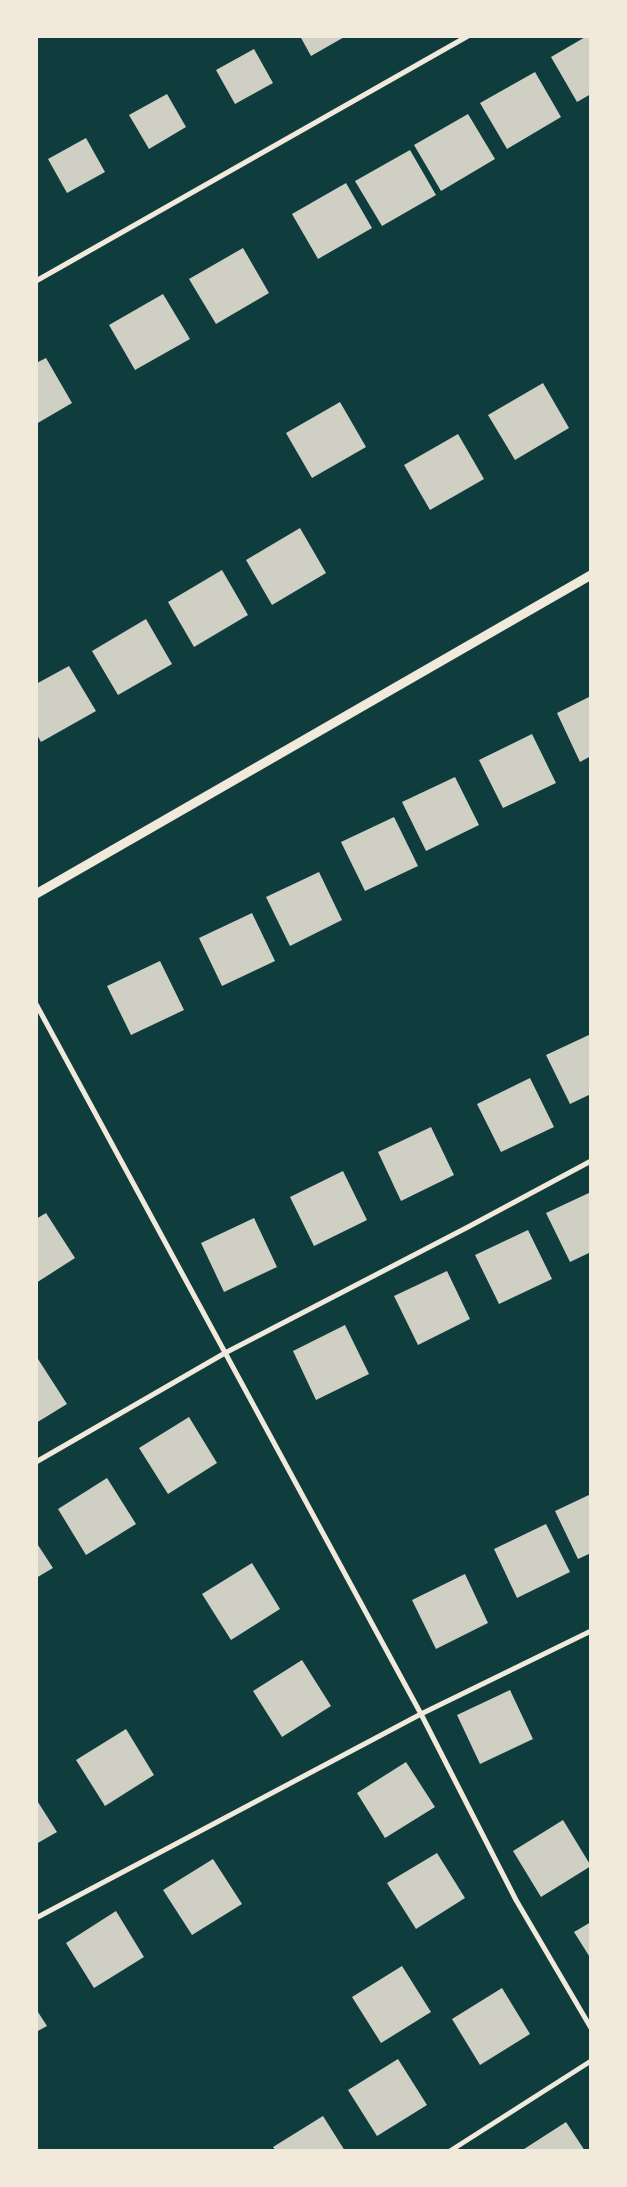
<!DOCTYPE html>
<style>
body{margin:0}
#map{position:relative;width:627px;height:2187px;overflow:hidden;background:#0f3d3e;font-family:"Work Sans",sans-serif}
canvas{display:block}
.frame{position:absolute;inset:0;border:38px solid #f1e9da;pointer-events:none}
</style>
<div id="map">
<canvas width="627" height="2187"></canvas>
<div class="frame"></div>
</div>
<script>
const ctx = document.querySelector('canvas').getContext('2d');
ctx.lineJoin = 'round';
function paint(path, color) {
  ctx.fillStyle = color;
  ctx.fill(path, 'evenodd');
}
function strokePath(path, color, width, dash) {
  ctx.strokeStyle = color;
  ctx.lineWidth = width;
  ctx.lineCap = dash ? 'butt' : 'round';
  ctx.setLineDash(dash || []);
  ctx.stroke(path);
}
paint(new Path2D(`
 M300,36H346L311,56Z
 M587,36H591V94L577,102L551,57Z
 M254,49L273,83L235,104L216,70Z
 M535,72L561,117L507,149L480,103Z
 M167,94L186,127L149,149L129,115Z
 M468,114L495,159L441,191L414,145Z
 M86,138L105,172L67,193L48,159Z
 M410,150L436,195L382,226L355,181Z
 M346,183L372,228L318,259L292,214Z
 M243,248L269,293L216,324L189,279Z
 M163,294L190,339L135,370L109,325Z
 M46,358L72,403L36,424V363Z
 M543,383L569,428L515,460L488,415Z
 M340,402L366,447L312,478L286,433Z
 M458,434L484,479L430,510L404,465Z
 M300,528L326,573L272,605L246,560Z
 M222,570L248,615L194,647L168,602Z
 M146,619L172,664L118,695L92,651Z
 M69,666L96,711L41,742L36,733V684Z
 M591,696V756L580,762L557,713Z
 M532,734L556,783L503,808L479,760Z
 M455,777L479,825L426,851L402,802Z
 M394,817L418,866L365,891L341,842Z
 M319,872L342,920L290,946L266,897Z
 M252,913L275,961L222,986L199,938Z
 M160,961L184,1010L131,1035L107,986Z
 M591,1034V1094L570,1104L546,1055Z
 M530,1078L554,1127L501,1152L477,1104Z
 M431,1127L454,1175L401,1201L378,1152Z
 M343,1171L367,1220L314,1246L290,1197Z
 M591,1192V1252L570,1262L546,1213Z
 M46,1213L75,1258L36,1283V1219Z
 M254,1218L277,1267L224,1292L201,1243Z
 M528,1230L552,1279L499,1304L475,1255Z
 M447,1271L470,1319L418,1345L394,1296Z
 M345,1325L369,1374L316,1400L293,1351Z
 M38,1359L67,1404L36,1423V1360Z
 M189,1417L217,1463L168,1494L139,1448Z
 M107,1478L136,1524L86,1555L58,1509Z
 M591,1494V1553L578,1559L555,1511Z
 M546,1524L570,1572L517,1598L494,1549Z
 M36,1542L53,1568L36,1578Z
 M252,1563L280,1609L231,1640L202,1594Z
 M465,1574L488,1623L436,1649L412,1600Z
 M302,1660L331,1706L282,1737L253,1691Z
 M510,1690L533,1739L480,1764L457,1715Z
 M126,1729L154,1775L105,1806L76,1760Z
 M406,1762L435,1807L385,1838L357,1793Z
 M36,1799L57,1832L36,1844Z
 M563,1820L591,1866L541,1897L513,1851Z
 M437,1853L465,1898L416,1929L387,1883Z
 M213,1859L242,1904L192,1935L163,1890Z
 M116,1911L144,1957L94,1988L66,1943Z
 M591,1922V1959L574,1932Z
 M402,1966L431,2012L381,2043L352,1997Z
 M502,1988L530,2034L480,2065L452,2019Z
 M36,2009L47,2026L36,2032Z
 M398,2059L427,2105L377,2136L348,2090Z
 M323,2116L345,2151H276L273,2147Z
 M566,2122L585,2151H521Z`), '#cfcfc3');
strokePath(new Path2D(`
 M36,281L468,36
 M36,1004L421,1714L516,1900L591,2028
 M36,1462L225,1353L468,1227L591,1161
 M36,1918L421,1714L591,1631
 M450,2151L591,2061`), '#f1e9da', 5);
strokePath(new Path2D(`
 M36,894L591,575`), '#f1e9da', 9);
</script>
